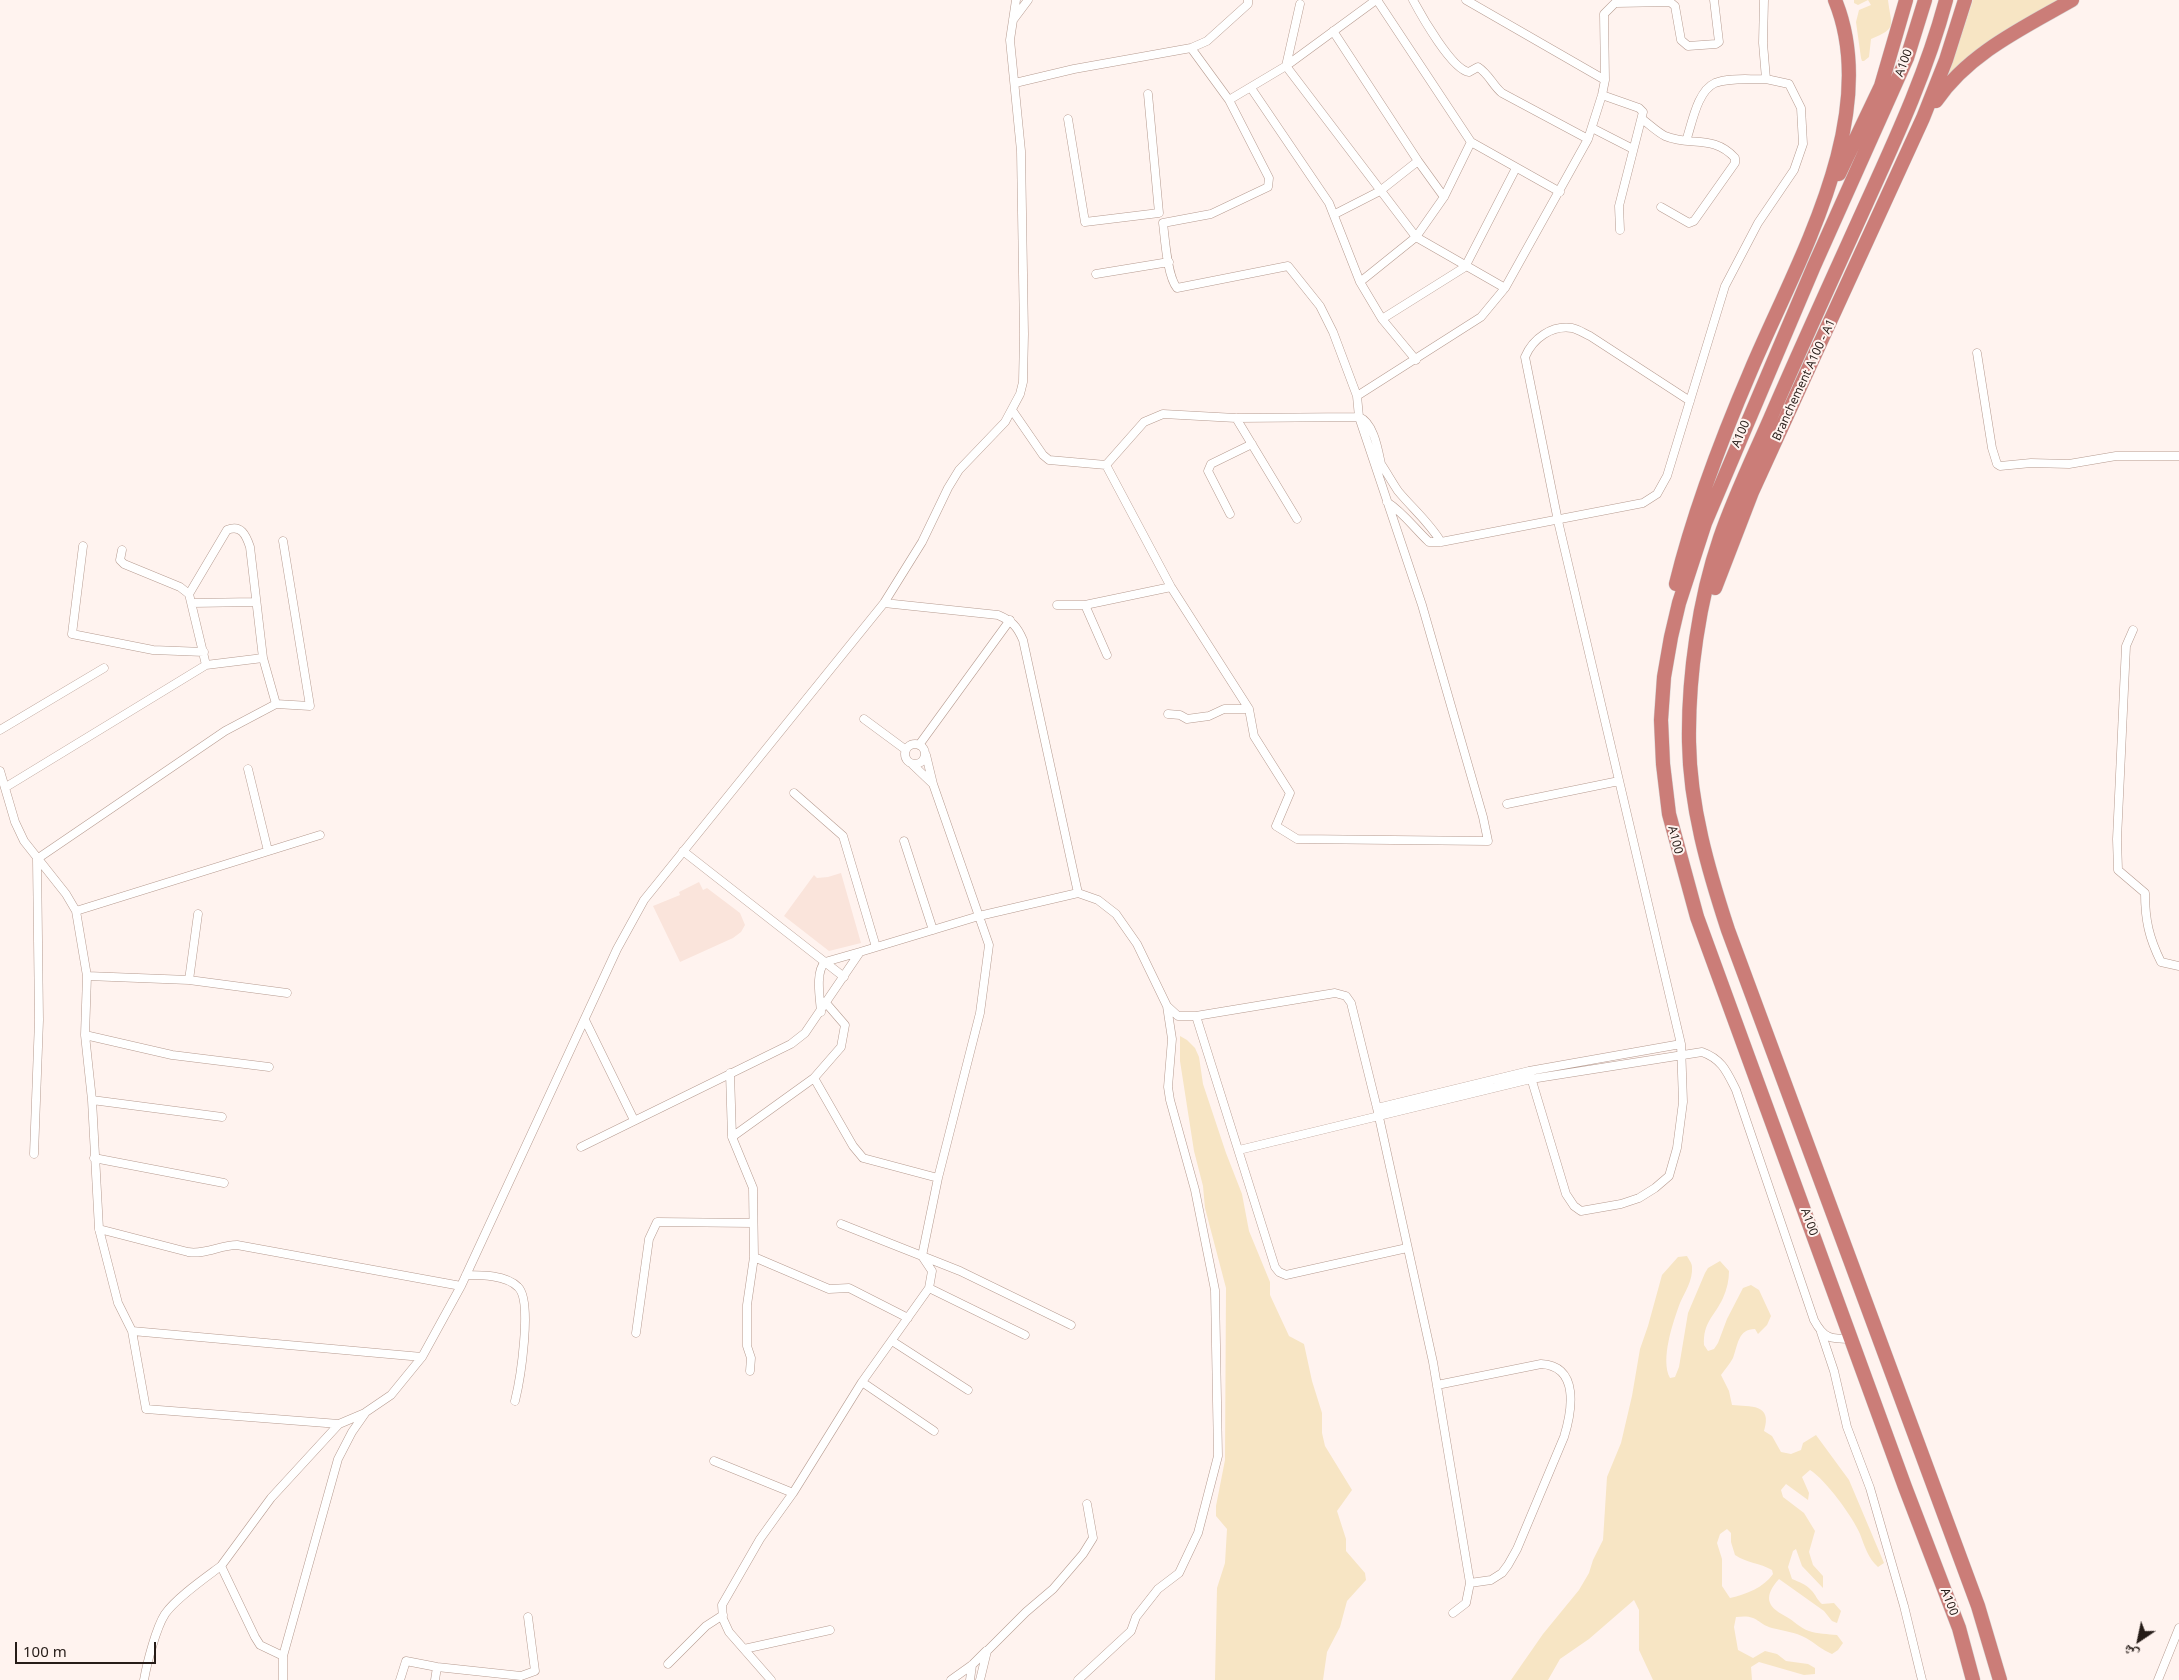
<!DOCTYPE html>
<meta charset="utf-8">
<style>
body{margin:0}
#map{position:relative;width:2179px;height:1680px;overflow:hidden;background:#fff3ef;font-family:"Noto Sans","Noto Naskh Arabic",sans-serif}
canvas{display:block}
.north{position:absolute;left:2114px;top:1615px;width:50px;height:50px;-webkit-text-stroke:4px #fff3ef;paint-order:stroke;rotate:214deg;font-size:14px;font-weight:700;line-height:20px;text-align:center;color:#261c18}
.north::after{content:'';display:block;margin:auto;width:18px;height:22px;background:#261c18;clip-path:polygon(50% 0,100% 100%,50% 72%,0 100%)}
.scale{position:absolute;left:15px;top:1642px;width:141px;height:22px;box-sizing:border-box;border:2px solid #261c18;border-top:0;padding-left:6px;font-size:15px;line-height:18px;white-space:nowrap;color:#261c18;-webkit-text-stroke:4px #fff3ef;paint-order:stroke}
</style>
<div id="map">
<canvas width="2179" height="1680"></canvas>
<div class="north">ش</div>
<div class="scale">100 m</div>
</div>
<script>
const ctx = document.querySelector('canvas').getContext('2d');
ctx.lineJoin = 'round';
function paint(path, color) {
  ctx.fillStyle = color;
  ctx.fill(path, 'evenodd');
}
function strokePath(path, color, width, dash) {
  ctx.strokeStyle = color;
  ctx.lineWidth = width;
  ctx.lineCap = dash ? 'butt' : 'round';
  ctx.setLineDash(dash || []);
  ctx.stroke(path);
}
function drawText(font, color, halo, rows, align = 'center') {
  ctx.font = font + ' "Noto Sans",sans-serif';
  ctx.lineWidth = 4;
  ctx.setLineDash([]);
  ctx.textBaseline = 'middle';
  ctx.strokeStyle = halo;
  ctx.fillStyle = color;
  for (const [text, x, y, turn = 0] of rows) {
    ctx.save();
    ctx.translate(x, y);
    ctx.rotate((+turn || 0) * Math.PI / 180);
    ctx.textAlign = isNaN(turn) ? turn : align;
    if (halo) ctx.strokeText(text, 0, 0);
    ctx.fillText(text, 0, 0);
    ctx.restore();
  }
}
paint(new Path2D(`
 M841,873L861,943L829,951L784,916L814,875L817,878L828,877Z
 M699,882L703,890L707,888L740,913L745,925L741,932L733,938L680,962L653,906L680,895L679,892Z`), '#fae4db');
paint(new Path2D(`
 M1854,0H1888C1891,26 1898,28 1871,39L1869,57L1864,61H1862L1861,58L1856,22L1859,10L1871,5L1868,0L1858,5L1854,3Z
 M1973,0H2061L1947,79Z
 M1180,1036L1187,1040L1195,1048L1199,1057L1203,1084L1226,1153L1242,1194L1249,1231L1270,1282V1295L1289,1336L1304,1344L1312,1381L1322,1413V1433L1325,1446L1352,1490L1337,1511L1346,1539V1551L1365,1573L1366,1580L1347,1601L1340,1627L1327,1652L1323,1680H1215L1217,1588L1225,1563L1227,1529L1216,1516V1506L1225,1460L1226,1288L1205,1208L1203,1186L1194,1151L1180,1061Z
 M1687,1256C1689,1260 1692,1263 1692,1267C1693,1280 1685,1292 1680,1303C1673,1322 1660,1360 1670,1378L1675,1377L1679,1367L1688,1313L1705,1273L1708,1268L1720,1261L1729,1271C1729,1280 1727,1289 1723,1298C1714,1317 1703,1322 1704,1345L1708,1351L1714,1349L1718,1343L1727,1319L1743,1288L1751,1285L1759,1290L1771,1316L1767,1325L1758,1334L1755,1329C1738,1329 1738,1345 1733,1358C1730,1364 1725,1369 1721,1375L1729,1391L1732,1405C1750,1407 1773,1403 1764,1431L1772,1436L1781,1452L1791,1454L1801,1450L1803,1443L1816,1435L1849,1480L1884,1563L1878,1567C1868,1558 1865,1547 1860,1534C1853,1517 1825,1479 1810,1470L1802,1477L1809,1493L1808,1500L1786,1484L1781,1490L1783,1497L1804,1513L1815,1531L1809,1552L1813,1565L1823,1576V1588L1802,1566L1796,1549L1793,1551L1788,1567L1792,1579C1799,1582 1806,1584 1811,1590C1816,1595 1817,1600 1822,1604L1834,1603L1841,1611L1837,1623L1832,1621L1824,1611L1779,1579C1764,1596 1766,1606 1785,1616C1793,1620 1800,1628 1809,1631C1817,1634 1828,1634 1837,1635L1843,1643L1838,1650L1832,1654C1822,1650 1815,1643 1806,1638C1795,1632 1784,1631 1772,1628C1756,1623 1758,1614 1736,1617L1734,1627L1738,1650L1753,1658L1765,1651L1777,1654L1786,1661L1808,1664L1815,1668V1674L1804,1675L1759,1662L1751,1667L1752,1680H1653L1639,1650V1610L1634,1600L1589,1639L1560,1659L1548,1680H1511L1543,1634L1579,1590L1589,1573L1593,1560L1603,1540L1607,1477L1621,1443L1632,1396L1640,1349L1648,1326L1662,1275L1678,1257ZM1727,1529L1731,1533V1542L1735,1555C1747,1563 1760,1563 1772,1570L1773,1574C1763,1588 1747,1594 1730,1598L1722,1586V1559L1717,1543L1720,1534Z`), '#f7e5c4');
const street = new Path2D(`
 M1377,0L1471,142L1560,192
 M1466,0L1605,80L1604,14L1618,0
 M1616,3L1670,2L1675,6L1681,40L1688,46L1716,44L1719,42L1714,0
 M1300,4L1286,66L1416,237L1505,288
 M1013,20L1028,0
 M1333,31L1418,161L1444,197
 M1191,48L1229,100
 M1015,83L1074,69L1191,48L1207,41L1248,4V0
 M1251,88L1329,203L1360,282L1382,319L1416,360
 M1602,95L1639,108L1643,112L1619,206L1620,230
 M1068,119L1085,222L1159,213L1148,94
 M1642,119C1649,124 1657,132 1665,136C1691,147 1713,134 1735,158V163L1694,221L1689,223L1661,207
 M1592,128L1633,149
 M1588,139L1602,95L1605,80
 M1686,141C1692,124 1697,91 1715,83C1730,77 1751,80 1766,79
 M1335,214L1380,191L1418,161
 M1096,274L1169,262
 M1360,282L1416,237L1444,197L1471,142
 M1382,319L1465,267L1516,168
 M1977,353L1992,448L1997,464L2000,466L2031,463L2069,464L2116,456H2179
 M1357,396L1481,317L1505,288L1588,139L1502,93C1493,86 1489,74 1478,67L1469,72C1452,70 1421,15 1413,0
 M1012,410L1043,455L1049,460L1106,465
 M1236,418L1297,519
 M1377,462L1381,464C1387,473 1392,482 1398,491C1412,508 1429,522 1441,542
 M1106,465L1171,587L1249,709L1254,736L1290,793L1276,826L1297,839L1488,841L1483,817L1422,605L1359,417L1357,396L1333,332L1320,306L1288,266L1177,288C1167,276 1165,238 1163,223L1211,214L1268,187L1269,178L1229,100L1286,66L1376,0
 M1106,465L1144,422L1163,414L1236,418L1359,417C1374,423 1378,450 1381,464
 M1387,502C1404,513 1414,528 1429,542H1441L1643,503L1657,494L1667,476L1725,286L1758,223L1794,170L1803,144L1801,108L1789,84L1766,79L1763,43L1764,0
 M1230,514L1208,471L1211,464L1252,444
 M83,546L72,634L153,650L204,652
 M189,594L227,530C241,524 246,535 250,547L263,658
 M192,603L256,602
 M884,603L998,615C1012,621 1017,626 1023,640L1078,893
 M1057,605H1085L1171,587
 M1085,605L1107,655
 M2133,630L2126,646L2117,839L2118,870L2145,893C2145,920 2149,938 2161,962L2179,966
 M276,704L310,706L283,541
 M1168,714L1180,715L1187,719L1209,716L1224,709H1249
 M864,719L906,750
 M0,730L104,668
 M905 754a10 10 0 1 1 20 0a10 10 0 1 1-20 0Z
 M919,745L1010,620
 M913,765L933,784L926,755
 M248,769L268,851
 M0,771L15,822L24,841L66,894L76,911L87,976L85,1035L92,1100L99,1229L118,1303L132,1331L146,1409L339,1424L365,1413
 M6,787L206,665L189,594L180,587L124,564L120,560L122,550
 M794,793L843,836L876,947
 M1507,804L1619,781
 M904,841L933,930
 M683,851L844,977
 M76,911L320,835
 M87,976L189,980L287,993
 M189,980L198,914
 M821,1012C820,998 815,972 825,962L860,952
 M1196,1016L1275,1267L1279,1272L1286,1275L1407,1248
 M585,1020L634,1120
 M85,1035L172,1055L269,1067
 M1529,1071L1566,1194L1574,1206L1581,1211L1621,1204L1639,1198L1655,1188L1669,1176L1677,1148L1683,1102L1681,1044L1558,521L1525,357C1533,338 1552,325 1572,328C1578,329 1585,334 1590,336L1690,401
 M730,1073L732,1137L753,1188L754,1257L747,1305V1346L751,1358L750,1371
 M814,1078L853,1146L863,1158L938,1178
 M92,1100L222,1117
 M1377,1108L1529,1071L1681,1044
 M732,1137L814,1078L841,1047L845,1025L826,1003
 M581,1147L791,1044L805,1033L860,952L979,916L1078,893L1098,900L1116,914L1137,944L1167,1006L1178,1016H1196L1335,993L1346,996L1351,1003L1377,1108L1433,1362L1470,1583L1466,1603L1453,1613
 M1239,1150L1531,1079L1702,1052C1722,1059 1727,1072 1736,1090L1814,1320C1824,1339 1831,1339 1851,1339
 M34,1154L39,1020L37,859L225,731L276,704L263,658L206,665
 M94,1158L224,1183
 M841,1224L960,1271L1071,1325
 M99,1229L188,1252C205,1255 220,1245 237,1245L461,1286
 M754,1257L829,1289L849,1288L908,1318
 M466,1275C482,1275 506,1275 518,1287C533,1301 520,1381 515,1401
 M929,1288L1025,1335
 M132,1331L422,1357
 M1821,1332L1834,1371L1847,1427L1870,1488L1904,1606L1922,1680
 M636,1333L649,1239L657,1222L753,1223
 M892,1341L968,1390
 M862,1382L934,1431
 M1437,1385L1541,1364C1580,1366 1572,1411 1564,1437L1517,1549L1508,1565L1502,1573L1491,1580L1470,1583
 M714,1461L793,1493
 M744,1649L830,1630
 M283,1656L260,1645L255,1637L221,1566L271,1498L339,1424
 M668,1664L706,1626L723,1615
 M144,1680C147,1663 156,1628 165,1614C176,1598 205,1578 221,1566
 M283,1680V1656L338,1459L352,1432L366,1412L391,1395L422,1357L461,1286L617,949L644,900L884,603L922,542L948,488L959,470L1005,422L1020,394L1023,382L1024,334L1021,151L1010,40L1016,0
 M400,1680L406,1661L437,1667L521,1676L535,1671L528,1617
 M435,1680L437,1667
 M771,1680L729,1632L723,1619L722,1605L760,1539L793,1493L862,1382L929,1288L932,1271L922,1256L938,1178L980,1013L989,945L933,784
 M951,1680L972,1665L986,1651
 M970,1680L972,1665
 M980,1680L987,1651L1026,1612L1053,1589L1083,1554L1093,1538L1087,1504
 M1078,1680L1131,1631L1136,1617L1158,1589L1179,1573L1198,1533L1218,1456L1215,1290L1195,1190L1170,1100L1168,1087L1172,1039L1167,1006
 M2158,1680L2179,1628`);
const highway = new Path2D(`
 M1925,0L1907,58L1814,266L1705,523L1679,603L1671,637L1664,677L1661,720L1663,764L1669,814L1697,917L1905,1487L1959,1628L1973,1680
 M1946,0C1927,71 1897,136 1867,202C1834,275 1801,347 1770,419C1753,458 1734,497 1720,538C1699,599 1688,677 1689,742C1690,807 1708,869 1728,930L1978,1606L2000,1680
 M1936,101C1969,53 2023,28 2072,0
 M1839,174L1881,86L1906,0
 M1676,584C1694,510 1721,440 1751,370C1796,263 1883,117 1835,0
 M1715,588L1752,492L1923,118L1946,60L1965,0`);
strokePath(street, '#b69b90', 9);
strokePath(highway, '#d4d2d1', 15);
strokePath(street, '#fff', 8);
strokePath(highway, '#cb7d78', 14);
drawText('12px', '#261c18', '#fff3ef', [
 ["A100",1904,63,-69],
 ["Branchement A100 - A1",1804,380,-65],
 ["A100",1741,434,-67],
 ["A100",1675,840,76],
 ["A100",1809,1222,70],
 ["A100",1949,1602,69]
]);
</script>
